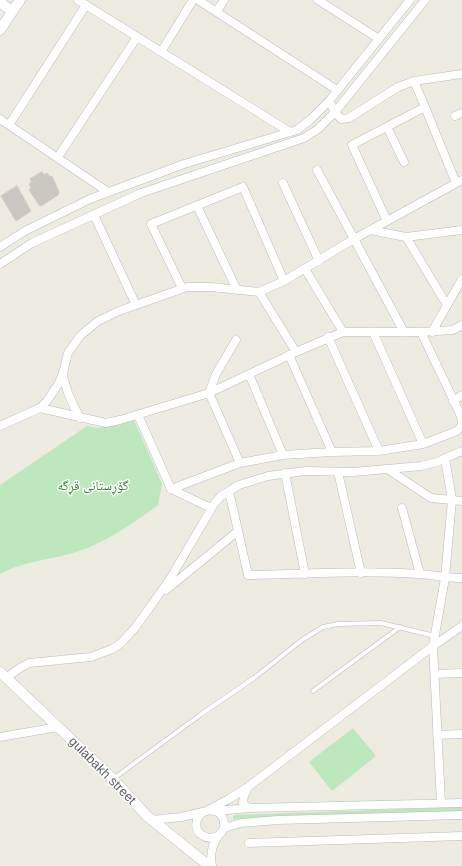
<!DOCTYPE html>
<meta charset="utf-8">
<style>
body{margin:0}
canvas{display:block;background:#eeebe1}
</style>
<canvas width="462" height="866"></canvas>
<script>
const ctx = document.querySelector('canvas').getContext('2d');
ctx.lineJoin = 'round';
function paint(path, color) {
  ctx.fillStyle = color;
  ctx.fill(path, 'evenodd');
}
function strokePath(path, color, width, dash) {
  ctx.strokeStyle = color;
  ctx.lineWidth = width;
  ctx.lineCap = dash ? 'butt' : 'round';
  ctx.setLineDash(dash || []);
  ctx.stroke(path);
}
function drawText(font, color, halo, rows, align = 'center') {
  ctx.font = font + ' Arial,"Noto Naskh Arabic",sans-serif';
  ctx.lineWidth = 3;
  ctx.setLineDash([]);
  ctx.textBaseline = 'middle';
  ctx.strokeStyle = halo;
  ctx.fillStyle = color;
  for (const [text, x, y, turn = 0] of rows) {
    ctx.save();
    ctx.translate(x, y);
    ctx.rotate((+turn || 0) * Math.PI / 180);
    ctx.textAlign = isNaN(turn) ? turn : align;
    if (halo) ctx.strokeText(text, 0, 0);
    ctx.fillText(text, 0, 0);
    ctx.restore();
  }
}
paint(new Path2D(`
 M134,420L162,484L158,505C132,524 107,542 76,552C51,560 23,561 0,574V485L87,426L98,428Z
 M353,728L376,756L332,791L309,762Z
 M462,807V812L310,816L245,820L233,819V816L235,815Z`), '#bde7bd');
const building = new Path2D(`
 M42,172L44,175L47,173L50,177L52,176L59,192L58,195L41,206L39,205L29,190L31,188L29,184L32,182L30,179Z
 M17,186L31,211L16,221L1,196Z`);
paint(building, '#cbc7c1');
strokePath(building, '#d2cdc0', 1);
const service = new Path2D(`
 M313,691L400,627
 M113,779L200,715L254,678L302,640L323,627L338,624L381,623L435,636`);
const minor = new Path2D(`
 M78,0L290,132
 M198,0L337,90
 M318,0L379,39
 M217,11L224,0
 M161,52L193,0
 M329,101L335,112L341,119L349,118L398,87L414,81L462,74
 M425,107L456,183
 M455,116L462,113
 M0,119L108,192
 M9,125L86,5
 M387,127L404,162
 M58,157L137,37
 M317,170L404,332
 M283,183L319,261
 M197,206L237,290
 M94,215L136,305
 M387,221L352,145L425,107L414,81
 M370,230L406,237L462,230
 M406,237L447,305
 M0,247L25,231L90,199L184,164L297,130L310,120L329,101L410,0
 M0,264L32,243L141,193L304,138L318,129L335,112L425,0
 M305,269L343,332
 M182,288L151,224L243,187L284,281
 M259,292L296,352
 M373,332L423,444
 M432,332L462,279
 M328,337L379,451
 M236,340L216,374L209,393L240,463
 M289,355L332,452
 M63,373C65,389 72,403 80,418
 M249,374L283,455
 M453,401L462,395
 M40,408L47,401L59,383L63,373L68,353L80,336L98,321L119,311L187,287H211L259,292L284,281L354,239L462,180
 M138,415L171,489L211,508
 M0,426L40,408L106,423L120,420L209,393L296,352L343,332H421L453,330L462,325
 M389,470L431,498L462,501
 M338,472L361,573
 M285,473L305,574
 M171,489L240,463L283,455L332,452L379,451L423,444L457,431L462,425L461,416L421,332
 M229,491L248,575C305,574 363,570 419,574C434,575 448,578 462,578
 M402,508L420,574
 M166,590L238,531
 M435,674L462,673
 M6,678L20,668L29,663L91,657L112,649L120,644L135,628L170,579L214,504L221,496L239,485L268,476L305,471L353,472L421,466L437,462L462,451
 M437,735L462,734
 M0,737L58,727
 M248,787L244,796L243,803L247,807L251,808
 M441,803L433,646L445,578L452,500L445,458
 M208,810L229,799L248,787L433,646L462,626
 M214,811L251,808L462,803
 M152,820L181,817L203,812
 M224,828L241,823L278,820L462,815
 M249,843L462,836
 M212,866C210,856 212,845 218,836C222,832 225,829 224,823C223,808 202,806 197,820C193,834 207,841 218,836`);
const tertiary = new Path2D(`
 M1,3L12,11
 M0,30L20,0
 M0,672L113,779L147,816L209,866`);
strokePath(service, '#b7babf', 5);
strokePath(minor, '#b7babf', 9);
strokePath(tertiary, '#b7babf', 11);
strokePath(service, '#fff', 4);
strokePath(minor, '#fff', 8);
strokePath(tertiary, '#fff', 10);
drawText('13px', '#308434', '#fff', [
 ["گۆڕستانی قڕگە",93,486]
]);
drawText('13px', '#5a5e63', '#fff', [
 ["gulabakh street",102,771,45]
]);
</script>
